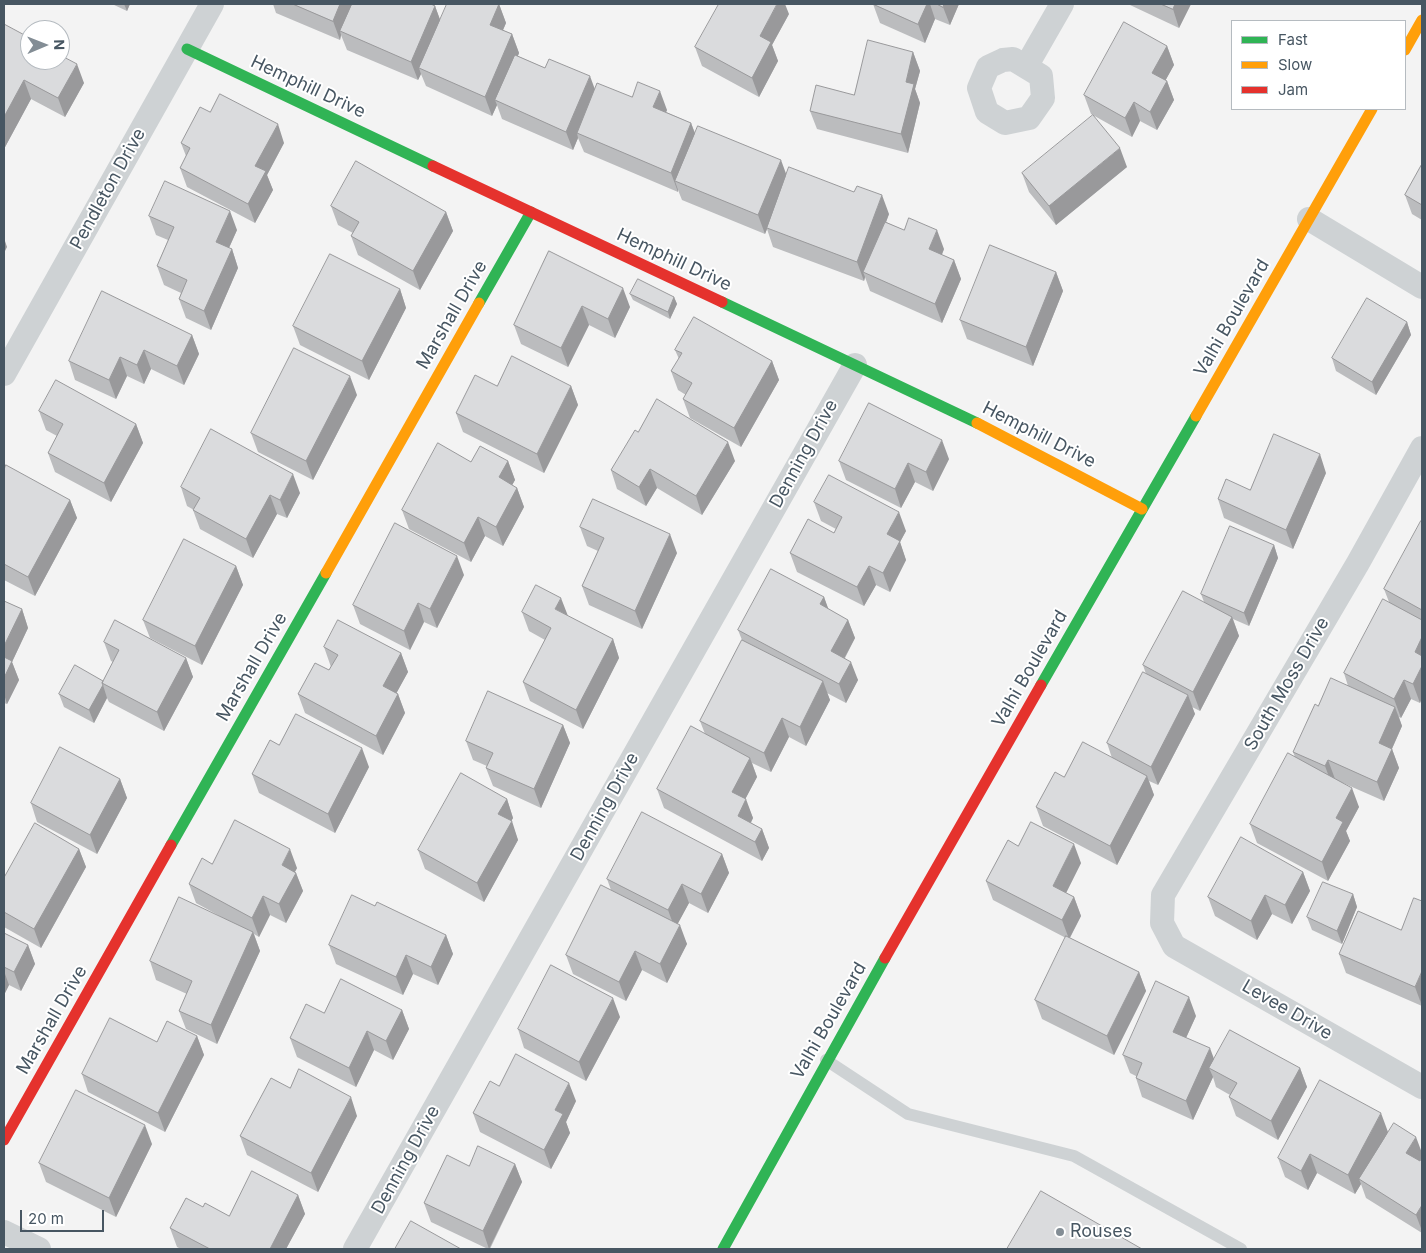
<!DOCTYPE html>
<style>
body{margin:0}
#map{position:relative;width:1426px;height:1253px;overflow:hidden;background:#f3f3f3;font-family:Inter,sans-serif}
canvas{display:block}
.frame{position:absolute;inset:0;border:5px solid #475662;pointer-events:none}
.legend{position:absolute;left:1231px;top:20px;width:175px;height:90px;box-sizing:border-box;background:#fff;border:1px solid #b5bbc0;margin:0;padding:6px 9px;list-style:none;font-size:15px;color:#475662}
.legend li{display:flex;align-items:center;gap:10px;height:25px}
.legend b{width:25px;border:1px solid #b5bbc0}
.north{position:absolute;left:20px;top:20px;width:50px;height:50px;box-sizing:border-box;background:#fff;border:1px solid #b5bbc0;border-radius:50%;rotate:89deg;font-size:14px;font-weight:700;line-height:20px;text-align:center;color:#475662}
.north::after{content:'';display:block;margin:auto;width:18px;height:22px;background:#838d95;clip-path:polygon(50% 0,100% 100%,50% 72%,0 100%)}
.scale{position:absolute;left:20px;top:1210px;width:84px;height:22px;box-sizing:border-box;border:2px solid #475662;border-top:0;padding-left:6px;font-size:15px;line-height:18px;white-space:nowrap;color:#475662;-webkit-text-stroke:4px #fff;paint-order:stroke}
</style>
<div id="map">
<canvas width="1426" height="1253"></canvas>
<div class="frame"></div>
<ul class="legend">
<li><b style="height:6px;background:#30b455"></b>Fast</li>
<li><b style="height:6px;background:#ff9f0a"></b>Slow</li>
<li><b style="height:6px;background:#e5322d"></b>Jam</li>
</ul>
<div class="north">N</div>
<div class="scale">20 m</div>
</div>
<script>
const ctx = document.querySelector('canvas').getContext('2d');
ctx.lineJoin = 'round';
function strokePath(path, color, width, dash) {
  ctx.strokeStyle = color;
  ctx.lineWidth = width;
  ctx.lineCap = dash ? 'butt' : 'round';
  ctx.setLineDash(dash || []);
  ctx.stroke(path);
}
function paint(path, color) {
  ctx.fillStyle = color;
  ctx.fill(path, 'evenodd');
}
function drawText(font, color, halo, rows, align = 'center') {
  ctx.font = font + ' Inter,sans-serif';
  ctx.lineWidth = 4;
  ctx.setLineDash([]);
  ctx.textBaseline = 'middle';
  ctx.strokeStyle = halo;
  ctx.fillStyle = color;
  for (const [text, x, y, turn = 0] of rows) {
    ctx.save();
    ctx.translate(x, y);
    ctx.rotate((+turn || 0) * Math.PI / 180);
    ctx.textAlign = isNaN(turn) ? turn : align;
    if (halo) ctx.strokeText(text, 0, 0);
    ctx.fillText(text, 0, 0);
    ctx.restore();
  }
}
strokePath(new Path2D(`
 M826,1060L908,1114L1074,1156L1241,1249`), '#ced2d4', 12);
strokePath(new Path2D(`
 M1013,59L1041,76L1043,98L1029,118L1005,123L987,112L979,88L988,67L1003,60Z
 M1027,65L1062,4
 M1309,219L1422,287
 M4,374L212,4
 M1422,448L1358,563L1163,895L1162,923L1174,946L1422,1087
 M4,1232L39,1249
 M355,1249L855,365`), '#ced2d4', 24);
strokePath(new Path2D(`
 M187,49L433,166
 M722,302L977,423
 M479,303L531,212
 M1041,685L1196,416
 M171,845L326,573
 M723,1249L885,958`), '#30b455', 11);
strokePath(new Path2D(`
 M1405,50L1422,20
 M1196,416L1372,109
 M977,423L1142,509
 M326,573L479,303`), '#ff9f0a', 11);
strokePath(new Path2D(`
 M433,166L722,302
 M885,958L1041,685
 M4,1140L171,845`), '#e5322d', 11);
paint(new Path2D(`
 M112,4H130L127,11Z
 M273,4H431L435,6L440,20L499,4L506,23L503,30L512,34L519,53L518,56L594,90L632,97L667,110L666,112L691,123L695,133L786,175L889,214L886,222L944,249L942,255L954,260L961,279L942,323L870,291L865,277L864,281L773,247L767,229L765,234L682,200L678,190V192L584,152L578,138L573,150L502,119L497,105L492,116L426,86L421,74L418,80L347,50L341,35L340,40L276,13Z
 M873,4H959L950,25L935,19L925,43L880,23Z
 M1130,4H1191L1179,28L1130,5Z
 M789,14L772,45L778,61L759,97L702,66L695,47Z
 M4,24L84,83L65,117L31,99L4,149Z
 M1167,46L1174,65L1165,81H1167L1174,100L1157,130L1140,121L1132,137L1091,114L1084,95Z
 M913,52L920,71L915,89L920,103L908,153L817,129L810,111L854,95Z
 M210,112L284,143L267,175L273,190L255,223L187,187L180,168L186,156L181,143Z
 M1422,164V220L1412,214L1405,195Z
 M1127,167L1056,225L1029,192L1022,173Z
 M331,206L446,212L453,231L420,290L358,255L351,236L353,233L338,225Z
 M149,216L237,230L229,248L232,249L238,268L211,330L186,318L179,299L181,293L164,285L157,266L168,240L156,235Z
 M549,251L630,307L615,338L589,325L568,367L521,344L514,325Z
 M1056,272L1063,291L1033,366L967,339L960,320Z
 M400,289L406,308L369,380L300,345L293,326Z
 M630,294L674,297L677,304L670,319L633,300Z
 M1407,322L1411,335L1376,395L1336,371L1332,358Z
 M192,335L199,354L184,385L151,369L144,384L127,376L116,399L75,380L69,361Z
 M675,350L772,361L779,380L741,447L690,418L683,399L686,395L678,390L671,371L679,359Z
 M497,386H571L578,405L544,473L463,432L456,413Z
 M357,395L313,480L258,452L251,433Z
 M39,411L136,424L143,443L111,502L55,472L48,453L57,436L46,430Z
 M638,432L735,461L702,515L657,488L646,506L617,489L611,470Z
 M949,459L933,491L915,482L901,508L846,480L839,461Z
 M508,461L515,480L512,485L517,488L524,507L503,546L485,536L471,562L409,529L402,510L471,462Z
 M4,470L70,500L77,518L35,596L4,580Z
 M1326,473L1293,549L1224,518L1218,499Z
 M181,487L300,493L287,518L277,514L253,558L200,529L193,510H194L187,506Z
 M814,502L906,531L900,542L906,560L890,592L876,585L864,606L797,572L790,553L834,533L836,529L821,521Z
 M1422,522V698L1420,703L1411,699L1401,718L1399,717L1402,726L1392,749L1399,768L1384,801L1343,783L1359,807L1346,831L1350,841L1328,881L1257,843L1250,824L1295,757L1293,752L1318,706L1348,686L1344,673L1389,602L1384,589Z
 M580,527L677,553L642,629L589,605L582,586L598,551L587,546Z
 M1274,545L1278,558L1249,626L1233,619L1239,636L1200,711L1192,707L1195,714L1158,785L1149,781L1154,795L1117,865L1043,826L1036,807L1064,777L1112,758L1107,743L1146,674L1143,665L1204,602L1201,594Z
 M236,566L243,585L202,665L150,638L143,620Z
 M464,575L437,628L424,622L410,650L360,624L353,605Z
 M824,597L828,609L848,620L855,638L845,658L858,680L846,703L827,693L830,700L806,746L789,737L771,772L752,763L757,777L745,799L753,818L751,823L762,829L769,848L762,861L664,808L657,789L705,734L700,721L742,640L738,630Z
 M4,601L22,609L28,628L12,662L19,680L7,704L4,703Z
 M522,612L568,616L613,639L619,658L583,729L530,701L523,682L545,640L529,631Z
 M104,642L186,658L193,677L164,731L109,702L107,698L94,723L64,707L59,694L103,681L113,662L111,661Z
 M324,647L401,653L408,672L396,693L398,694L405,713L383,755L305,713L298,694L329,670L331,667Z
 M563,725L570,743L541,808L493,786L486,768L487,766L473,760L466,741Z
 M279,745L369,767L335,833L259,793L252,774Z
 M120,779L127,798L97,854L37,822L31,803Z
 M507,799L513,818L511,821L518,840L484,902L425,869L418,850Z
 M1018,846L1081,863L1066,893L1074,897L1081,916L1070,938L1139,972L1146,991L1114,1055L1042,1019L1035,1000L1066,938L993,900L986,881Z
 M79,849L86,867L41,948L4,927V878Z
 M722,854L729,873L708,913L689,903L677,924L687,944L667,983L642,970L626,1001L573,974L566,955L611,890L607,879Z
 M212,864L297,868L295,872L296,873L303,891L286,923L270,915L259,937L254,934L260,951L217,1044L186,1029L179,1011L187,994L156,980L150,961L225,919L196,903L189,884Z
 M1303,872L1310,891L1292,924L1272,914L1257,940L1215,916L1208,897Z
 M1353,894L1357,907L1342,944L1312,930L1307,917Z
 M375,906L446,935L453,954L438,985L413,974L403,995L336,964L329,945Z
 M1401,930L1422,1006L1346,973L1339,954Z
 M4,933L28,945L35,964L21,991L9,985L4,995Z
 M402,1010L409,1029L393,1060L374,1050L356,1087L297,1057L290,1038L324,1013Z
 M1196,1016L1186,1038L1214,1059L1300,1068L1307,1087L1278,1140L1236,1116L1229,1097L1230,1095L1216,1087L1213,1077L1193,1120L1142,1097L1136,1078V1076L1130,1073L1123,1055Z
 M620,1017L586,1081L524,1048L518,1029Z
 M197,1036L204,1055L165,1132L88,1092L82,1074Z
 M499,1086L576,1101L566,1122L570,1133L551,1169L480,1132L473,1113Z
 M290,1088L357,1116L318,1192L247,1155L240,1136Z
 M1388,1132L1385,1138L1422,1153V1233L1366,1198L1361,1184L1355,1194L1317,1173L1308,1190L1285,1177L1278,1158Z
 M152,1144L116,1217L46,1182L39,1163Z
 M515,1164L522,1182L490,1249H488L431,1222L424,1203L469,1166Z
 M298,1195L305,1214L286,1249H181L177,1247L170,1228L203,1207L229,1216Z`), '#bbbcbe');
paint(new Path2D(`
 M124,4H130L127,11Z
 M340,4H355L340,31L341,35L340,40L333,21Z
 M499,4L506,23L497,44L490,25Z
 M777,4H785L789,14L772,45L778,61L759,97L752,78L760,36Z
 M927,4H930L935,19L925,43L918,24Z
 M944,4H959L950,25L943,7Z
 M1175,4H1191L1179,28L1173,9Z
 M435,6L442,25L419,68L421,74L418,80L411,62Z
 M512,34L519,53L498,102L495,100L497,105L492,116L485,97Z
 M1167,46L1174,65L1159,92L1152,73Z
 M913,52L920,71L915,89L920,103L908,153L901,134L906,82Z
 M77,64L84,83L65,117L58,98Z
 M590,76L597,95L577,133L578,138L573,150L566,132Z
 M24,80L31,99L4,149V117Z
 M1167,81L1174,100L1157,130L1150,112Z
 M660,91L667,110L660,126L653,107Z
 M1134,102L1140,121L1132,137L1125,118Z
 M691,123L698,142L675,181L678,190V192L671,173Z
 M278,124L284,143L267,175L273,190L255,223L248,204L255,166Z
 M1120,148L1127,167L1056,225L1049,206Z
 M781,160L788,179L767,228V229L765,234L758,215Z
 M882,195L889,214L867,273L863,272L865,277L864,281L857,262Z
 M230,211L237,230L223,261L216,242Z
 M446,212L453,231L420,290L413,271Z
 M937,230L944,249L936,268L929,249Z
 M4,238L7,247L4,253Z
 M232,249L238,268L211,330L204,311Z
 M954,260L961,279L942,323L935,304Z
 M1056,272L1063,291L1033,366L1026,347Z
 M623,288L630,307L615,338L608,319Z
 M400,289L406,308L369,380L362,361Z
 M674,297L677,304L670,319L668,312Z
 M582,306L589,325L568,367L561,348Z
 M1407,322L1411,335L1376,395L1372,382Z
 M192,335L199,354L184,385L177,366Z
 M144,350L151,369L144,384L137,365Z
 M120,357L127,376L116,399L109,380Z
 M772,361L779,380L741,447L734,428Z
 M350,376L357,395L313,480L306,461Z
 M571,386L578,405L544,473L537,454Z
 M136,424L143,443L111,502L104,483Z
 M942,440L949,459L933,491L926,472Z
 M728,442L735,461L702,515L696,496Z
 M1320,454L1326,473L1293,549L1286,530Z
 M508,461L515,480L506,496L499,477Z
 M908,463L915,482L901,508L895,489Z
 M650,469L657,488L646,506L639,487Z
 M293,474L300,493L287,518L280,500Z
 M517,488L524,507L503,546L496,527Z
 M270,495L277,514L253,558L246,539Z
 M70,500L77,518L35,596L28,577Z
 M899,512L906,531L900,542L906,560L890,592L883,573L887,534Z
 M478,517L485,536L471,562L464,543Z
 M670,534L677,553L642,629L635,611Z
 M1274,545L1278,558L1249,626L1244,613Z
 M457,556L464,575L437,628L430,609Z
 M236,566L243,585L202,665L195,646Z
 M869,566L876,585L864,606L857,587Z
 M824,597L831,616L820,604Z
 M561,598L568,616L555,609Z
 M418,603L424,622L410,650L404,631Z
 M22,609L28,628L12,662L19,680L7,704L4,694V646Z
 M1232,617L1239,636L1200,711L1193,692Z
 M848,620L855,638L838,670L831,651Z
 M1422,637V698L1420,703L1413,684L1415,652Z
 M613,639L619,658L583,729L576,710Z
 M401,653L408,672L390,705L383,686Z
 M186,658L193,677L164,731L157,712Z
 M851,662L858,680L846,703L839,684Z
 M1404,680L1411,699L1401,718L1394,699Z
 M823,681L830,700L806,746L800,727Z
 M103,685L107,698L94,723L89,710Z
 M398,694L405,713L383,755L376,736Z
 M1188,695L1195,714L1158,785L1151,767Z
 M1395,707L1402,726L1386,762L1379,743Z
 M782,718L789,737L771,772L764,753Z
 M563,725L570,743L541,808L534,789Z
 M362,748L369,767L335,833L328,814Z
 M1392,749L1399,768L1384,801L1377,782Z
 M750,758L757,777L739,811L732,792Z
 M1328,760L1335,779L1332,785L1325,766Z
 M1147,776L1154,795L1117,865L1110,846Z
 M120,779L127,798L97,854L90,835Z
 M1352,788L1359,807L1346,831L1350,841L1328,881L1322,862L1336,818Z
 M507,799L513,818L505,833L498,814Z
 M746,799L753,818L744,835L738,816Z
 M512,821L518,840L484,902L477,883Z
 M762,829L769,848L762,861L755,842Z
 M1074,844L1081,863L1060,905L1053,886Z
 M79,849L86,867L41,948L34,929Z
 M290,849L297,868L288,884L282,865Z
 M722,854L729,873L708,913L701,894Z
 M1303,872L1310,891L1292,924L1285,905Z
 M296,873L303,891L286,923L279,904Z
 M682,884L689,903L675,929L668,910Z
 M1353,894L1357,907L1342,944L1337,931Z
 M1265,895L1272,914L1257,940L1251,921Z
 M263,896L270,915L259,937L252,918Z
 M1074,897L1081,916L1069,939L1062,920Z
 M680,925L687,944L667,983L660,964Z
 M253,932L260,951L217,1044L211,1025Z
 M446,935L453,954L438,985L431,967Z
 M28,945L35,964L21,991L14,972Z
 M635,951L642,970L626,1001L619,982Z
 M406,955L413,974L403,995L396,977Z
 M4,971L9,985L4,995Z
 M1422,971V1006L1415,987Z
 M1139,972L1146,991L1114,1055L1107,1036Z
 M1189,997L1196,1016L1180,1051L1173,1032Z
 M613,998L620,1017L586,1081L579,1062Z
 M402,1010L409,1029L393,1060L386,1041Z
 M367,1031L374,1050L356,1087L349,1068Z
 M197,1036L204,1055L165,1132L158,1113Z
 M1210,1048L1217,1067L1209,1068L1213,1077L1193,1120L1186,1101Z
 M1300,1068L1307,1087L1278,1140L1271,1121Z
 M569,1083L576,1101L566,1122L570,1133L551,1169L544,1150L555,1110Z
 M351,1097L357,1116L318,1192L311,1173Z
 M1381,1113L1388,1132L1362,1181L1359,1179L1361,1184L1355,1194L1348,1175Z
 M145,1125L152,1144L116,1217L109,1198Z
 M1416,1137L1422,1153V1158L1413,1172L1406,1153Z
 M1310,1154L1317,1173L1308,1190L1301,1171Z
 M515,1164L522,1182L489,1249L483,1231Z
 M298,1195L305,1214L286,1249H270Z
 M1422,1205V1231L1416,1215Z`), '#99999b');
const building = new Path2D(`
 M293,4H340L333,21Z
 M352,4H431L435,6L411,62L340,31Z
 M447,4H499L490,25L512,34L485,97L419,68Z
 M719,4H777L760,36L771,42L752,78L695,47Z
 M873,4H927L918,24Z
 M937,4H944L943,7Z
 M1161,4H1175L1173,9Z
 M1124,22L1167,46L1152,73L1167,81L1150,112L1134,102L1125,118L1084,95Z
 M4,24L30,38V60H60V55L77,64L58,98L24,80L4,117Z
 M868,40L913,52L906,82L914,84L901,134L810,111L816,85L854,95Z
 M515,55L545,68L549,59L590,76L566,132L495,100Z
 M638,82L660,91L653,107L691,123L671,173L577,133L597,83L632,97Z
 M220,94L278,124L255,166L266,171L248,204L180,168L190,148L181,143L200,107L210,112Z
 M1093,115L1120,148L1049,206L1022,173Z
 M698,126L781,160L758,215L675,181Z
 M356,161L446,212L413,271L351,236L359,222L331,206Z
 M1422,164V205L1405,195Z
 M789,167L854,192L857,186L882,195L857,262L767,228Z
 M165,181L230,211L216,242L232,249L204,311L179,299L187,280L157,266L174,227L149,216Z
 M909,218L937,230L929,249L954,260L935,304L863,272L885,222L904,230Z
 M990,245L1056,272L1026,347L960,320Z
 M549,251L623,288L608,319L582,306L561,348L514,325Z
 M330,254L400,289L362,361L293,326Z
 M638,279L674,297L668,312L630,294Z
 M102,291L192,335L177,366L144,350L137,365L120,357L109,380L69,361Z
 M1367,298L1407,322L1372,382L1332,358Z
 M694,317L772,361L734,428L683,399L692,383L671,371L682,353L675,350Z
 M294,348L350,376L306,461L251,433Z
 M512,356L571,386L537,454L456,413L475,375L497,386Z
 M56,380L136,424L104,483L48,453L63,424L39,411Z
 M657,399L728,442L696,496L650,469L639,487L611,470L635,430L638,432Z
 M869,403L942,440L926,472L908,463L895,489L839,461Z
 M211,429L293,474L280,500L270,495L246,539L193,510L200,498L181,487Z
 M1274,434L1320,454L1286,530L1218,499L1226,479L1250,490Z
 M438,443L471,462L480,446L508,461L499,477L517,488L496,527L478,517L464,543L402,510Z
 M6,465L70,500L28,577L4,564V470Z
 M829,475L899,512L887,534L900,541L883,573L869,566L857,587L790,553L808,519L834,533L842,517L814,502Z
 M593,499L670,534L635,611L582,586L604,538L580,527Z
 M1421,521L1422,522V610L1384,589Z
 M395,523L457,556L430,609L418,603L404,631L353,605Z
 M1230,526L1274,545L1244,613L1201,594Z
 M184,539L236,566L195,646L143,620Z
 M771,569L824,597L820,604L848,620L831,651L851,662L839,684L738,630Z
 M536,585L561,598L555,609L613,639L576,710L523,682L551,628L522,612Z
 M1183,591L1232,617L1193,692L1143,665Z
 M1383,599L1422,620V637L1415,652L1422,656V666L1413,684L1404,680L1394,699L1344,673Z
 M4,601L22,609L4,646Z
 M115,620L186,658L157,712L102,683L119,650L104,642Z
 M338,620L401,653L383,686L398,694L376,736L298,694L315,663L329,670L338,655L324,647Z
 M742,640L823,681L800,727L782,718L764,753L700,721Z
 M4,657L12,661L4,678Z
 M75,665L103,681L102,683L103,685L89,710L59,694Z
 M1143,672L1188,695L1151,767L1107,743Z
 M1331,678L1395,707L1379,743L1392,749L1377,782L1328,760L1325,766L1293,752L1315,704L1318,706Z
 M488,691L563,725L534,789L486,768L493,753L466,741Z
 M296,714L362,748L328,814L252,774L270,740L279,745Z
 M691,726L750,758L732,792L746,799L738,816L762,829L755,842L657,789Z
 M1083,742L1147,776L1110,846L1036,807L1055,772L1064,777Z
 M60,747L120,779L90,835L31,803Z
 M1288,753L1352,788L1336,818L1343,822L1322,862L1250,824Z
 M461,773L507,799L498,814L512,821L477,883L418,850Z
 M642,812L722,854L701,894L682,884L668,910L607,879Z
 M235,820L290,849L282,865L296,873L279,904L263,896L252,918L189,884L202,858L212,864Z
 M1031,822L1074,844L1053,886L1074,897L1062,920L986,881L1008,840L1018,846Z
 M35,823L79,849L34,929L4,912V878Z
 M1241,837L1303,872L1285,905L1265,895L1251,921L1208,897Z
 M1323,882L1353,894L1337,931L1307,917Z
 M601,885L680,925L660,964L635,951L619,982L566,955Z
 M352,895L375,906L377,902L446,935L431,967L406,955L396,977L329,945Z
 M179,897L253,932L211,1025L179,1011L192,981L150,961Z
 M1414,898L1422,901V971L1415,987L1339,954L1358,911L1401,930Z
 M4,933L28,945L14,972L4,967Z
 M1066,936L1139,972L1107,1036L1035,1000Z
 M551,965L613,998L579,1062L518,1029Z
 M341,979L402,1010L386,1041L367,1031L349,1068L290,1038L306,1004L324,1013Z
 M1156,981L1189,997L1173,1032L1210,1048L1186,1101L1136,1078L1142,1063L1123,1055Z
 M110,1018L157,1042L167,1021L197,1036L158,1113L82,1074Z
 M1230,1030L1300,1068L1271,1121L1229,1097L1237,1083L1209,1068Z
 M516,1054L569,1083L555,1110L563,1114L544,1150L473,1113L490,1081L499,1086Z
 M299,1069L351,1097L311,1173L240,1136L271,1078L290,1088Z
 M1320,1080L1381,1113L1348,1175L1310,1154L1301,1171L1278,1158Z
 M76,1090L145,1125L109,1198L39,1163Z
 M1394,1123L1416,1137L1406,1153L1420,1161L1422,1157V1205L1416,1215L1359,1179Z
 M478,1146L515,1164L483,1231L424,1203L447,1155L469,1166Z
 M252,1171L298,1195L270,1249H210L170,1228L186,1198L203,1207L205,1203L229,1216Z
 M1041,1191L1142,1249H1007Z
 M411,1221L461,1249H395Z`);
paint(building, '#dadbdd');
strokePath(building, '#99999b', 1);
for (const [x, y, r, color] of [
 [1060,1232,5,"#838d95"]
]) {
  const dot = new Path2D();
  dot.arc(x, y, r, 0, 2 * Math.PI);
  ctx.fillStyle = color;
  ctx.fill(dot);
  strokePath(dot, '#fff', 2);
}
drawText('18px', '#475662', '#fff', [
 ["Hemphill Drive",308,87,25],
 ["Pendleton Drive",108,189,-61],
 ["Hemphill Drive",674,260,25],
 ["Marshall Drive",452,315,-60],
 ["Valhi Boulevard",1232,318,-60],
 ["Hemphill Drive",1039,435,27],
 ["Denning Drive",804,454,-61],
 ["Marshall Drive",252,667,-60],
 ["Valhi Boulevard",1030,669,-60],
 ["South Moss Drive",1287,684,-60],
 ["Denning Drive",605,807,-61],
 ["Levee Drive",1287,1010,30],
 ["Marshall Drive",52,1020,-60],
 ["Valhi Boulevard",829,1021,-60],
 ["Denning Drive",406,1160,-61]
]);
drawText('18px', '#475662', '#fff', [
 ["Rouses",1070,1232]
], 'left');
</script>
